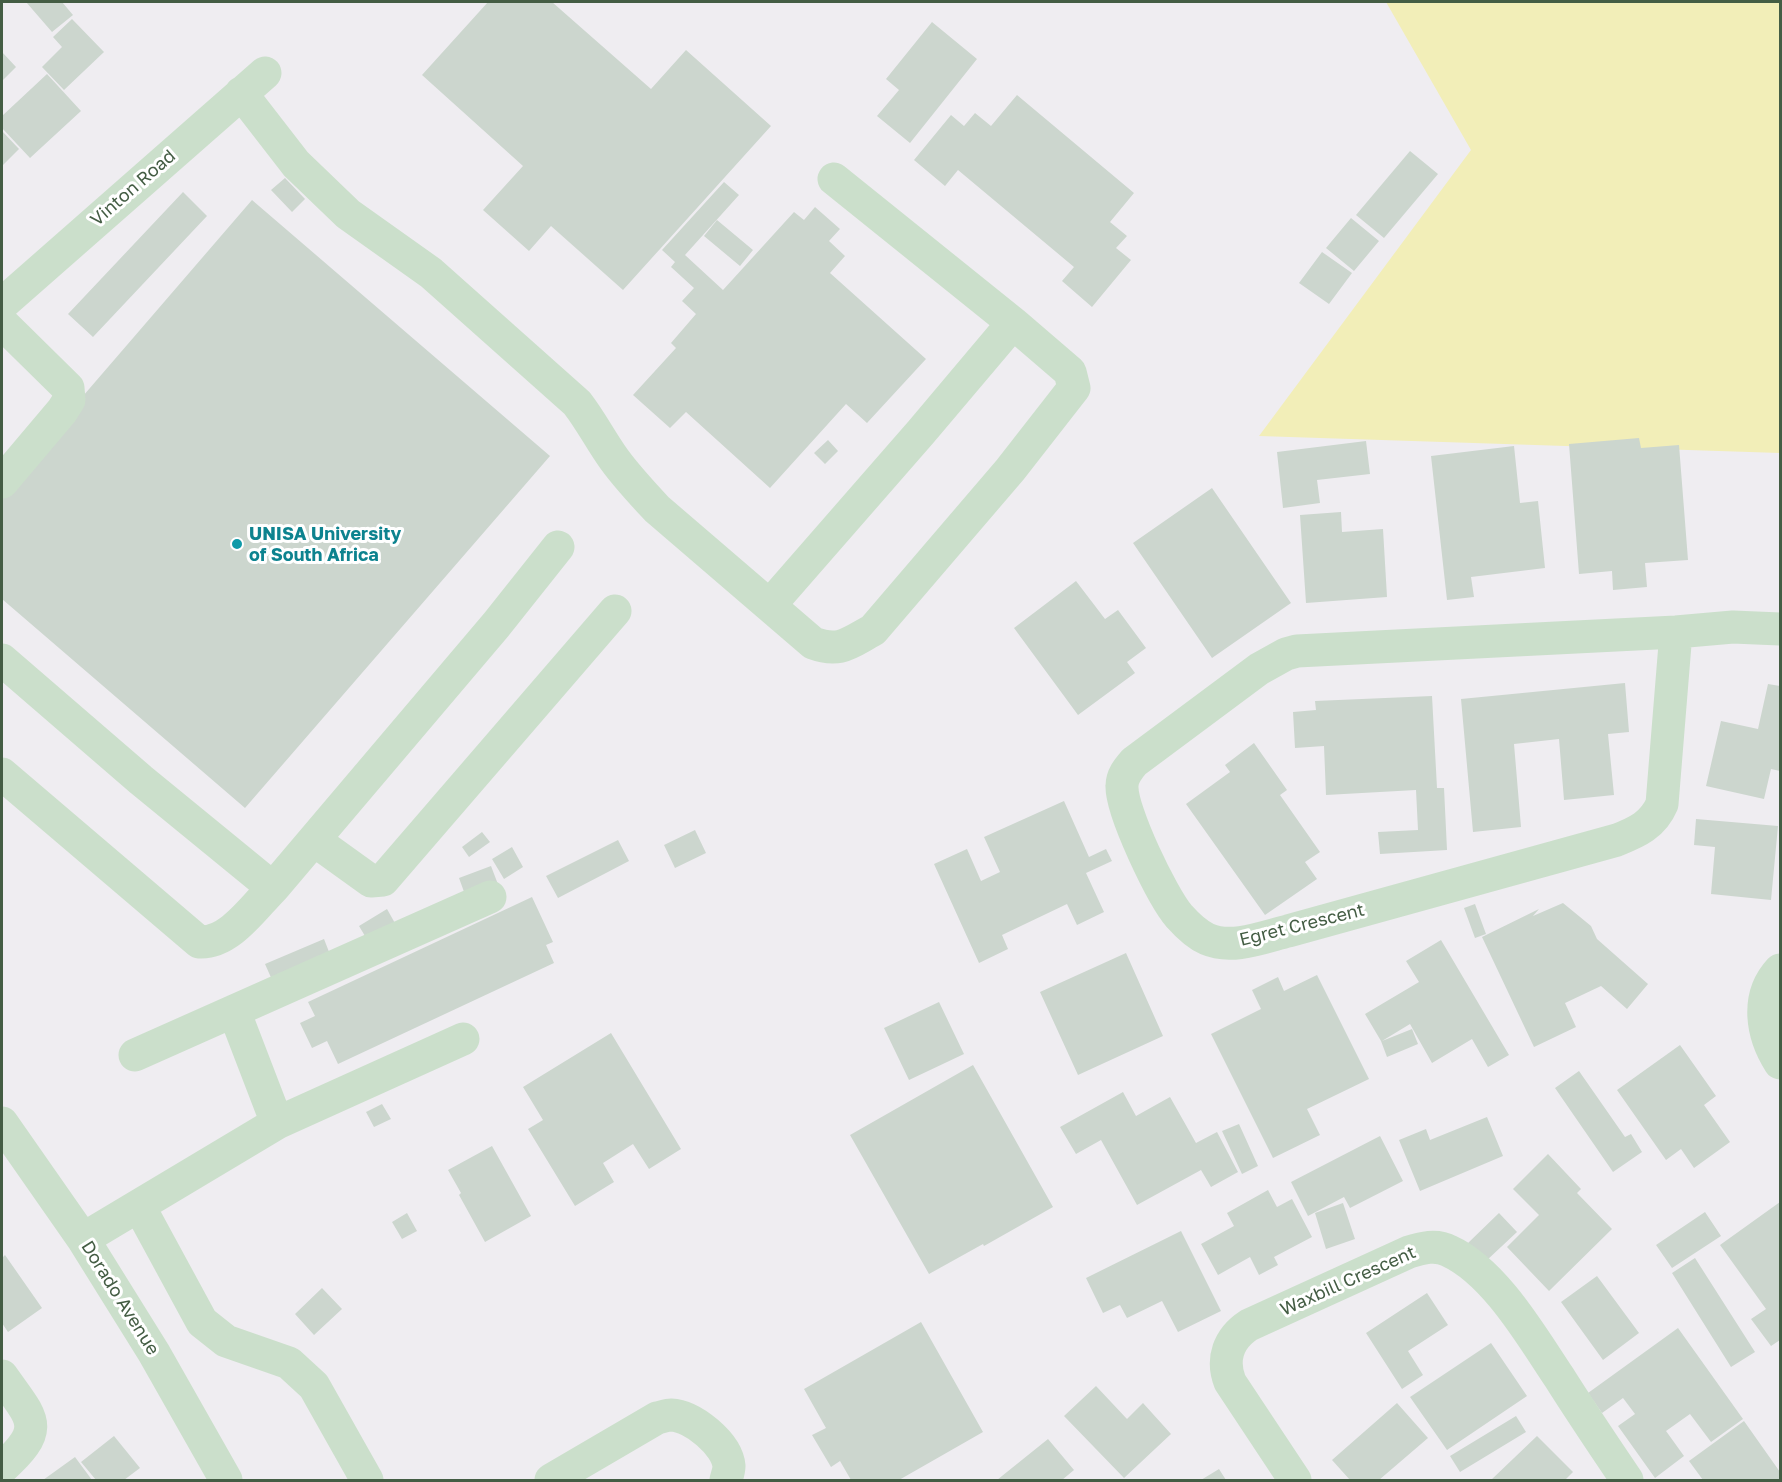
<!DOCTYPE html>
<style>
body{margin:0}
#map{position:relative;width:1782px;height:1482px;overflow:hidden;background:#efedf1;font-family:"Golos Text",sans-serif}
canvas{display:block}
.frame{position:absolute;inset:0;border:3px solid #445d44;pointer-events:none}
</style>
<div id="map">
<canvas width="1782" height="1482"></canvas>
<div class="frame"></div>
</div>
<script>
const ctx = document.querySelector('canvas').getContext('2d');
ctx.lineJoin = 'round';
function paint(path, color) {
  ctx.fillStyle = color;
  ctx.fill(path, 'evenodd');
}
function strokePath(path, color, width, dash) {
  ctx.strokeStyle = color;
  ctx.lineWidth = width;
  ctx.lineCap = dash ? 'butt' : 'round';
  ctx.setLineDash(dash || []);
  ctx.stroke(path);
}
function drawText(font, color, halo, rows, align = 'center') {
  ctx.font = font + ' "Golos Text",sans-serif';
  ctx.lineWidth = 6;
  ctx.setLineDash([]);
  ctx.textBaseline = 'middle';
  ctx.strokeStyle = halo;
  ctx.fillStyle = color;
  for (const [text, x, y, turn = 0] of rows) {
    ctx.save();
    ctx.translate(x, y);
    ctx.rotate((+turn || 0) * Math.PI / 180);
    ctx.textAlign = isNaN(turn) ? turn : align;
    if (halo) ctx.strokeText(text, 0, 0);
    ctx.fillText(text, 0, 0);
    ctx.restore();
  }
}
paint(new Path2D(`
 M1386,2H1780V453L1259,436L1471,150Z`), '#f2eeb8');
paint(new Path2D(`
 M26,2H62L73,15L52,32Z
 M488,2H552L651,89L686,50L771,126L623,290L551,226L529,251L483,210L523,166L422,75Z
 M72,19L104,52L64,90L42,67L62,47L53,37Z
 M932,22L977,59L910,143L877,116L899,90L886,79Z
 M2,52L16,67L2,81Z
 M47,74L81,111L30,158L2,128V116Z
 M1017,95L1134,193L1110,222L1127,236L1116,248L1131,260L1092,307L1062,281L1074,267L958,170L945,186L914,160L951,115L964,126L975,113L991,126Z
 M2,131L19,149L2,166Z
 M1410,151L1438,174L1384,238L1356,215Z
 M285,178L305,199L292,212L271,190Z
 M724,182L739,195L685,255L723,290L794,212L804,220L815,207L840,229L829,241L845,256L830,273L926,359L867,423L846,404L770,488L686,412L670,428L633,395L676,348L671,343L696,314L682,301L694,288L671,267L675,262L662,250Z
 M183,192L207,216L93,337L68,314Z
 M252,200L550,456L245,808L2,599V490Z
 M1351,218L1379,241L1354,271L1326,248Z
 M717,220L753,250L740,266L704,236Z
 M1322,252L1352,273L1329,304L1299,283Z
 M1639,438L1641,448L1679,445L1688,560L1645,563L1647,587L1613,590L1612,571L1579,574L1569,444Z
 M828,440L838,451L825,464L814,453Z
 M1366,441L1370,474L1317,480L1320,503L1283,508L1277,452Z
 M1514,446L1520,503L1538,501L1545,568L1471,577L1474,597L1447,600L1431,456Z
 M1212,488L1291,603L1212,658L1133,543Z
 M1341,512L1342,532L1383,529L1387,597L1306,603L1300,515Z
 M1076,581L1105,619L1118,610L1146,648L1127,662L1135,673L1078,715L1014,628Z
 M1625,683L1629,732L1608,734L1614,795L1564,800L1559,739L1514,744L1521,827L1473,832L1461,699Z
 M1768,684L1780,686V771L1771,769L1764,799L1706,786L1721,721L1758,729Z
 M1432,696L1437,788H1444L1447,850L1380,854L1378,832L1418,830L1416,790L1326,795L1324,746L1295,748L1293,712L1316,710L1315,701Z
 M1254,743L1287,790L1280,795L1320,852L1305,862L1317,879L1265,915L1186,804L1230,772L1225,765Z
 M1064,801L1089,857L1106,849L1112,861L1086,873L1104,912L1077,925L1067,904L1002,935L1008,949L979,963L934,864L967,849L981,881L1000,872L984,837Z
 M1696,819L1778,826L1771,900L1711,894L1715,847L1694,845Z
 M695,830L706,853L675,868L664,845Z
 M482,832L490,842L469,857L462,847Z
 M618,840L629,861L558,898L546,876Z
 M512,847L523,867L504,879L492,859Z
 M491,866L499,887L467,900L459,878Z
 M532,897L553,942L546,945L554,963L338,1064L327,1041L312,1048L300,1023L315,1016L308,1002Z
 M1563,903L1591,926L1597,939L1648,984L1627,1009L1601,986L1565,1003L1576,1027L1534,1047L1482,937L1539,909L1533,916Z
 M1475,904L1486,934L1475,938L1464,908Z
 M387,909L396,925L368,941L359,926Z
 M324,939L331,957L273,982L265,964Z
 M1441,940L1509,1055L1488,1067L1472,1039L1432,1063L1410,1024L1382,1041L1412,1029L1418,1044L1387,1057L1381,1041L1365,1014L1419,982L1406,961Z
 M1126,953L1163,1036L1078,1075L1040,992Z
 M1317,975L1369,1079L1307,1109L1320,1135L1273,1158L1211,1034L1261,1009L1252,990L1278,977L1284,991Z
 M939,1002L964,1054L909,1080L884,1028Z
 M611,1033L681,1149L649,1169L633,1144L603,1163L614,1182L575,1206L528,1129L543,1120L523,1087Z
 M1680,1045L1716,1096L1704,1105L1730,1142L1694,1168L1681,1149L1666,1160L1617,1090Z
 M973,1065L1053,1207L984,1246L983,1244L929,1274L850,1135Z
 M1579,1071L1625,1137L1631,1134L1642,1152L1613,1172L1555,1088Z
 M1123,1092L1136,1116L1170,1097L1196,1143L1217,1132L1238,1172L1211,1187L1201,1170L1137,1205L1101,1140L1076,1154L1060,1127Z
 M382,1104L391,1119L374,1127L366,1112Z
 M1487,1117L1503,1156L1420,1191L1399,1140L1426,1129L1430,1140Z
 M1239,1124L1258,1166L1242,1174L1222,1131Z
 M1380,1136L1403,1181L1350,1208L1344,1197L1308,1216L1291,1182Z
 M492,1146L531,1216L485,1242L459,1195L461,1193L448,1170Z
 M1548,1154L1581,1189L1577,1193L1612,1229L1549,1291L1507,1247L1539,1215L1513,1189Z
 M1268,1190L1277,1207L1292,1199L1312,1237L1274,1257L1278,1265L1259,1275L1250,1257L1218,1275L1201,1244L1234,1226L1227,1213Z
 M1780,1202V1340L1771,1346L1751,1319L1766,1309L1720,1245Z
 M1343,1203L1355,1239L1326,1249L1315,1213Z
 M1705,1212L1721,1236L1672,1268L1656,1245Z
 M407,1213L417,1231L402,1239L392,1222Z
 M1499,1213L1517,1232L1486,1261L1468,1243Z
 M1181,1231L1221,1311L1178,1332L1162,1301L1127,1318L1120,1305L1103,1313L1086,1278Z
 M5,1255L42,1308L8,1332L2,1323V1258Z
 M1695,1258L1755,1352L1731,1367L1672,1273Z
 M1597,1276L1639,1333L1603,1360L1561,1302Z
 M322,1288L342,1309L314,1335L295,1314Z
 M1427,1293L1448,1325L1408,1351L1423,1375L1402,1389L1366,1333Z
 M921,1322L983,1432L899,1480H851L840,1461L831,1467L812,1435L826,1428L804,1389Z
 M1678,1328L1743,1419L1711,1442L1690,1414L1666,1431L1684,1456L1655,1478L1618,1426L1635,1414L1623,1398L1602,1413L1588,1393Z
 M1491,1343L1527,1396L1447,1450L1410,1397Z
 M1096,1386L1127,1419L1143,1403L1171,1434L1124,1478L1064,1416Z
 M1397,1403L1428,1438L1379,1480H1350L1332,1460Z
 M1516,1416L1526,1432L1460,1472L1450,1456Z
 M1744,1421L1780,1472V1480H1703L1689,1461Z
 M114,1436L140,1468L124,1480H96L81,1462Z
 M1537,1436L1573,1472L1565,1480H1491Z
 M1048,1439L1074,1470L1062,1480H997Z
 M75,1457L92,1480H43Z
 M1219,1469L1226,1480H1201Z`), '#ccd6ce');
strokePath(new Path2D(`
 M241,93L296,164L348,214L431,273L577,403C591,421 601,441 614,459C627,477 642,493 657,509L813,643C840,653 849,643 873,630L1010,470L1074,388L1070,372L1013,323L834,179
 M2,304L265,73
 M2,323L68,388L69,400L62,411L2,482
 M770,605L921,432L1013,323
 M1676,632L1662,804C1653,825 1637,832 1617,840L1288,931C1264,937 1232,950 1207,939C1196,934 1187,925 1179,916C1162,896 1121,811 1122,786C1122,776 1128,769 1134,762L1259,669L1286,654L1297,651L1676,632L1733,627L1780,629
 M2,660L141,780L273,888L496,625L558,547
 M2,774L199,942C229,944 253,908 273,888
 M314,840L371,881L383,880L615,611
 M1780,970C1755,997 1762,1035 1780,1063
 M234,1011L277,1123
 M135,1055L490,897
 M2,1123L83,1239L154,1353L226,1480
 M139,1206L202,1322L226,1341L289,1363L314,1386L367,1480
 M83,1239L277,1123L463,1039
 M2,1376C33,1420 47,1427 2,1468
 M551,1480L657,1418C662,1417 667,1415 671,1415C693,1416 727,1444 729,1466C729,1471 727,1476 726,1480
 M1295,1480L1230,1382C1221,1359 1229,1338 1249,1325L1409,1252C1422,1248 1436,1244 1449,1251C1495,1272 1532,1337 1559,1377C1581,1412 1604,1446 1627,1480`), '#cbdfcb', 33);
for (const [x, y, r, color] of [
 [237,544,6,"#0f9aa8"]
]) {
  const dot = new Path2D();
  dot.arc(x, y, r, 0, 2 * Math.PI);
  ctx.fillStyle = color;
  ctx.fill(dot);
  strokePath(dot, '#fff', 2);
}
drawText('18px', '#445d44', '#fff', [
 ["Vinton Road",133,188,-41],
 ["Egret Crescent",1302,925,-14],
 ["Waxbill Crescent",1348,1281,-24],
 ["Dorado Avenue",120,1298,58]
]);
drawText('bold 18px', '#0d838f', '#fff', [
 ["UNISA University",249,534],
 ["of South Africa",249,555]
], 'left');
</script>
